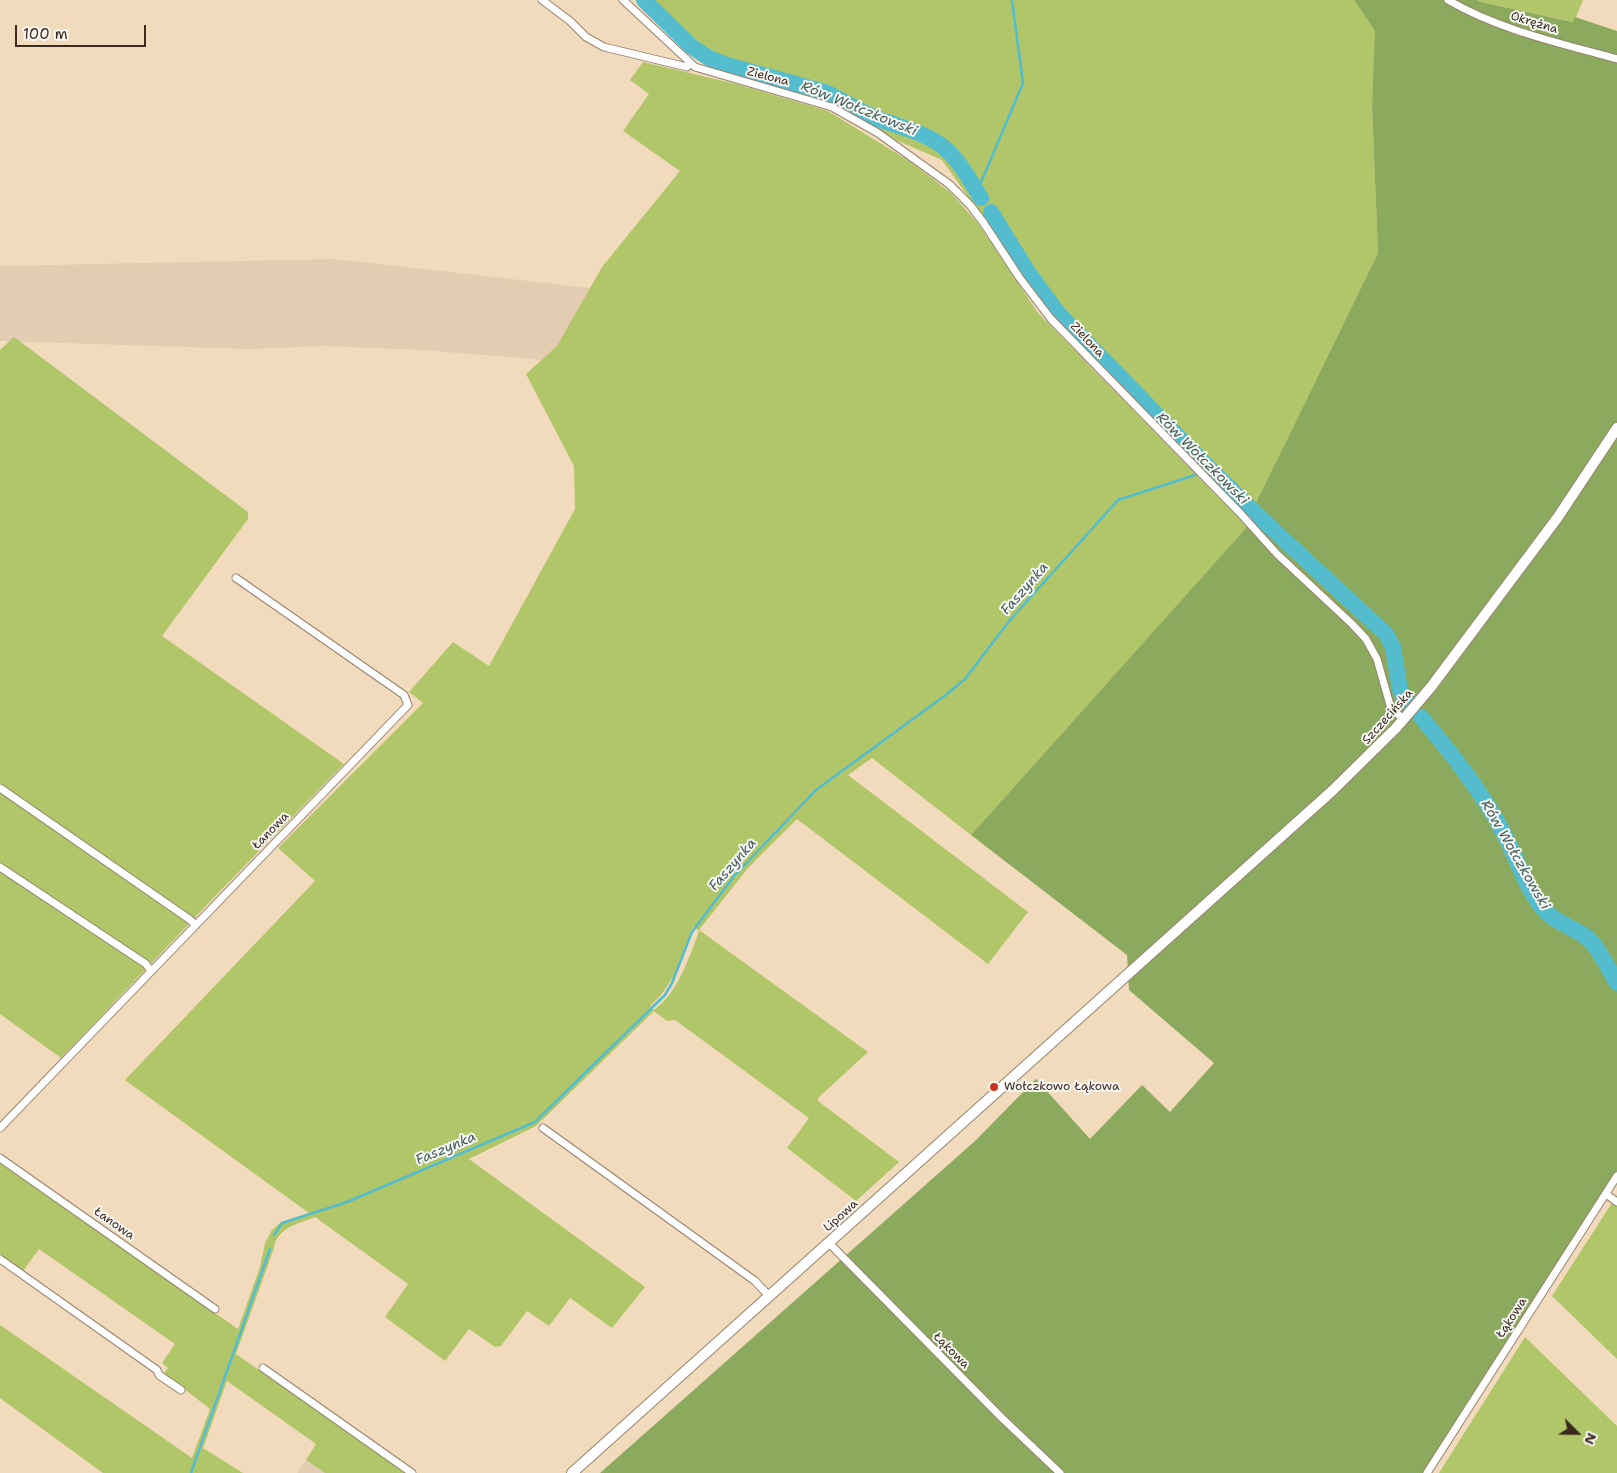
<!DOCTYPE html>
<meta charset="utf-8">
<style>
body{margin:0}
#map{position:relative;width:1617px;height:1473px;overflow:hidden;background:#f2dbbc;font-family:"Shantell Sans",sans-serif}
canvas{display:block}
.north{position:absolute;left:1552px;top:1408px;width:50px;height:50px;-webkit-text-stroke:4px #f6f6f2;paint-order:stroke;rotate:113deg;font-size:14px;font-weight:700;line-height:20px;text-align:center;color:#3b2a1e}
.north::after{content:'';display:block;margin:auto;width:18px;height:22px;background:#3b2a1e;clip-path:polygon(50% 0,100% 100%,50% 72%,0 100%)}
.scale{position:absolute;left:15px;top:25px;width:131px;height:22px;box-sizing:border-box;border:2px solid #3b2a1e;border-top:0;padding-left:6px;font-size:15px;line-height:18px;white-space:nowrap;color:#3b2a1e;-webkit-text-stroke:4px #f6f6f2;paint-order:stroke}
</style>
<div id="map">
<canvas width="1617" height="1473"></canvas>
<div class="north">N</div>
<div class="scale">100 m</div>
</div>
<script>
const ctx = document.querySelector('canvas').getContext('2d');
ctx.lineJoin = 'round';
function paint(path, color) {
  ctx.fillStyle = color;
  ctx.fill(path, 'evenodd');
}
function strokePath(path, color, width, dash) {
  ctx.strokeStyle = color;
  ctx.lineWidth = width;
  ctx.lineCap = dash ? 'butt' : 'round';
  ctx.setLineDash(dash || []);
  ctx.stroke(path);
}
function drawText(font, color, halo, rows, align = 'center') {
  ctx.font = font + ' "Shantell Sans",sans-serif';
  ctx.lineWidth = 4;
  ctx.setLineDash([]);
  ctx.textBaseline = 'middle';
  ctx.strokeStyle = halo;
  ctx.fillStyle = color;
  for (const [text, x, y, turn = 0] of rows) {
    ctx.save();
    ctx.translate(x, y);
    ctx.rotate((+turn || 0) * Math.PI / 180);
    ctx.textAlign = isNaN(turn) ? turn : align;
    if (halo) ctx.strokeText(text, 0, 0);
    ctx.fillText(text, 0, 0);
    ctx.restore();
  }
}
paint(new Path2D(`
 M991,239L1037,316L1146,381L1583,624L602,370L531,359L422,350L326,346L248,349L0,341V266L335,259L687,299L974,249Z
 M306,1460L325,1473H297Z`), '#e4ccb2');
paint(new Path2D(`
 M635,0H1354L1375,31V71L1372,107L1378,253L1255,505L1254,519L1124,387L1042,301L942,160L896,140L835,103L823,98L719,70L706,64Z
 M1477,0H1583L1574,22L1481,2Z
 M643,62L736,84L828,111L909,161L950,192L977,222L1038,313L1247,527L971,835L872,758L848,775L1028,912L988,964L797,819L748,868L699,930L868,1052L818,1098V1101L899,1162L856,1201L787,1148L809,1118L675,1020L667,1021L654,1011L536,1126L469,1159L645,1287L612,1328L570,1298L549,1326L527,1311L501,1346L495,1347L469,1329L445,1361L385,1317L408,1284L315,1217C299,1224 277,1227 274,1248L236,1354L408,1473H325L306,1460L316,1444L227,1381L203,1448L243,1473H103L0,1398V1325L192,1458L210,1409L164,1373L168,1368L162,1363L175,1344L39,1249L23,1271L0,1254V1163L238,1329L260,1267L265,1243L272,1230L281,1222L309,1213L125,1080L315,881L278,848L423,703L409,692L453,642L489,666L575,509L574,466L526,374L557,346L602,267L680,171L623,131L649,94L630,80ZM694,926L699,931C688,960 679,991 654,1010L650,1006L661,995L674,976Z
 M14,337L248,512V519L162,636L344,764L225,886L61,1058L0,1014V350Z
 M1617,1195V1359L1552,1296Z
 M1525,1337L1617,1426V1473H1439Z`), '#b1c569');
paint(new Path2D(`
 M1354,0H1477L1481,2L1573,22L1575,17L1617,31V1171L1424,1473H600L975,1141L1036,1079L1090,1139L1142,1085L1170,1112L1214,1063L1129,990L1127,955L971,835L1254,519L1255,505L1378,253L1372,107L1375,31Z`), '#8caa5d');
strokePath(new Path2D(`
 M977,192L1023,83L1012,0
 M1203,469L1209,468
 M274,1235L282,1223L347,1202L535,1122L665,995L672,983L692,932L735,875L816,790L947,694L965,679L1010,620L1118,500L1195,475
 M191,1473L270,1249`), '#53bdcf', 2.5);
strokePath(new Path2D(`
 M644,0L692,47L709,58L727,65L825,92C843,100 858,111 876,118C901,128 932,133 951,154C963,166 972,184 981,198
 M991,212L1028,272L1058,313L1209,468L1267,524L1386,634L1393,647L1400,690L1407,701
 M1421,717C1451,753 1481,790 1503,832C1516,856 1524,884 1541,906C1552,921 1570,926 1585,936C1598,945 1608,969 1617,983`), '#53bdcf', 16);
const street = new Path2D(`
 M542,0L570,21L586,37L604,47L687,67L690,63
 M623,0L695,67L832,107L878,133L949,184L970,205L983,222L1019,277L1051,319L1240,513L1277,554L1352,624L1366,639L1377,659L1390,705L1403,720
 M1448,0C1499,30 1560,43 1617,59
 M0,788L189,919L196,925
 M0,867L146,964L151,971
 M0,1128L408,705L404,695L236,578
 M543,1128L755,1281L770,1297
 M0,1158L215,1309
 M1606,1194L1617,1202
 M829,1243L1002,1418L1060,1473
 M0,1259L157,1370L159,1375L181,1390
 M263,1368L412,1473
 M1427,1473L1617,1176`);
const secondary = new Path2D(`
 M572,1473L1332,791L1396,728L1431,687L1558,517L1617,428`);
strokePath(street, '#96826d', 9);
strokePath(secondary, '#96826d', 12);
strokePath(street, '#fff', 7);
strokePath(secondary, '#fff', 10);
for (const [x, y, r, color] of [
 [994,1087,5,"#c8321e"]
]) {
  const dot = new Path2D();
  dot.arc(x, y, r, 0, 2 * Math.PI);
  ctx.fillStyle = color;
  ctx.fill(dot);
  strokePath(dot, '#f6f6f2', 2);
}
drawText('12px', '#3b2a1e', '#f6f6f2', [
 ["Okrężna",1534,23,17],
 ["Zielona",768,77,15],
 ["Zielona",1087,340,46],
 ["Szczecińska",1388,717,-48],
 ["Łanowa",271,831,-46],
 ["Lipowa",841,1216,-42],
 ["Łanowa",114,1224,35],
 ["Łąkowa",1512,1318,-57],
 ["Łąkowa",951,1351,45]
]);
drawText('12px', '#3b2a1e', '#f6f6f2', [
 ["Wołczkowo Łąkowa",1004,1087]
], 'left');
drawText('italic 14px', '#435d5c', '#f6f6f2', [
 ["Rów Wołczkowski",859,109,22],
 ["Rów Wołczkowski",1202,459,45],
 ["Faszynka",1025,589,-49],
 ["Rów Wołczkowski",1515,855,60],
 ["Faszynka",733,865,-49],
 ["Faszynka",446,1149,-23]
]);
</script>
